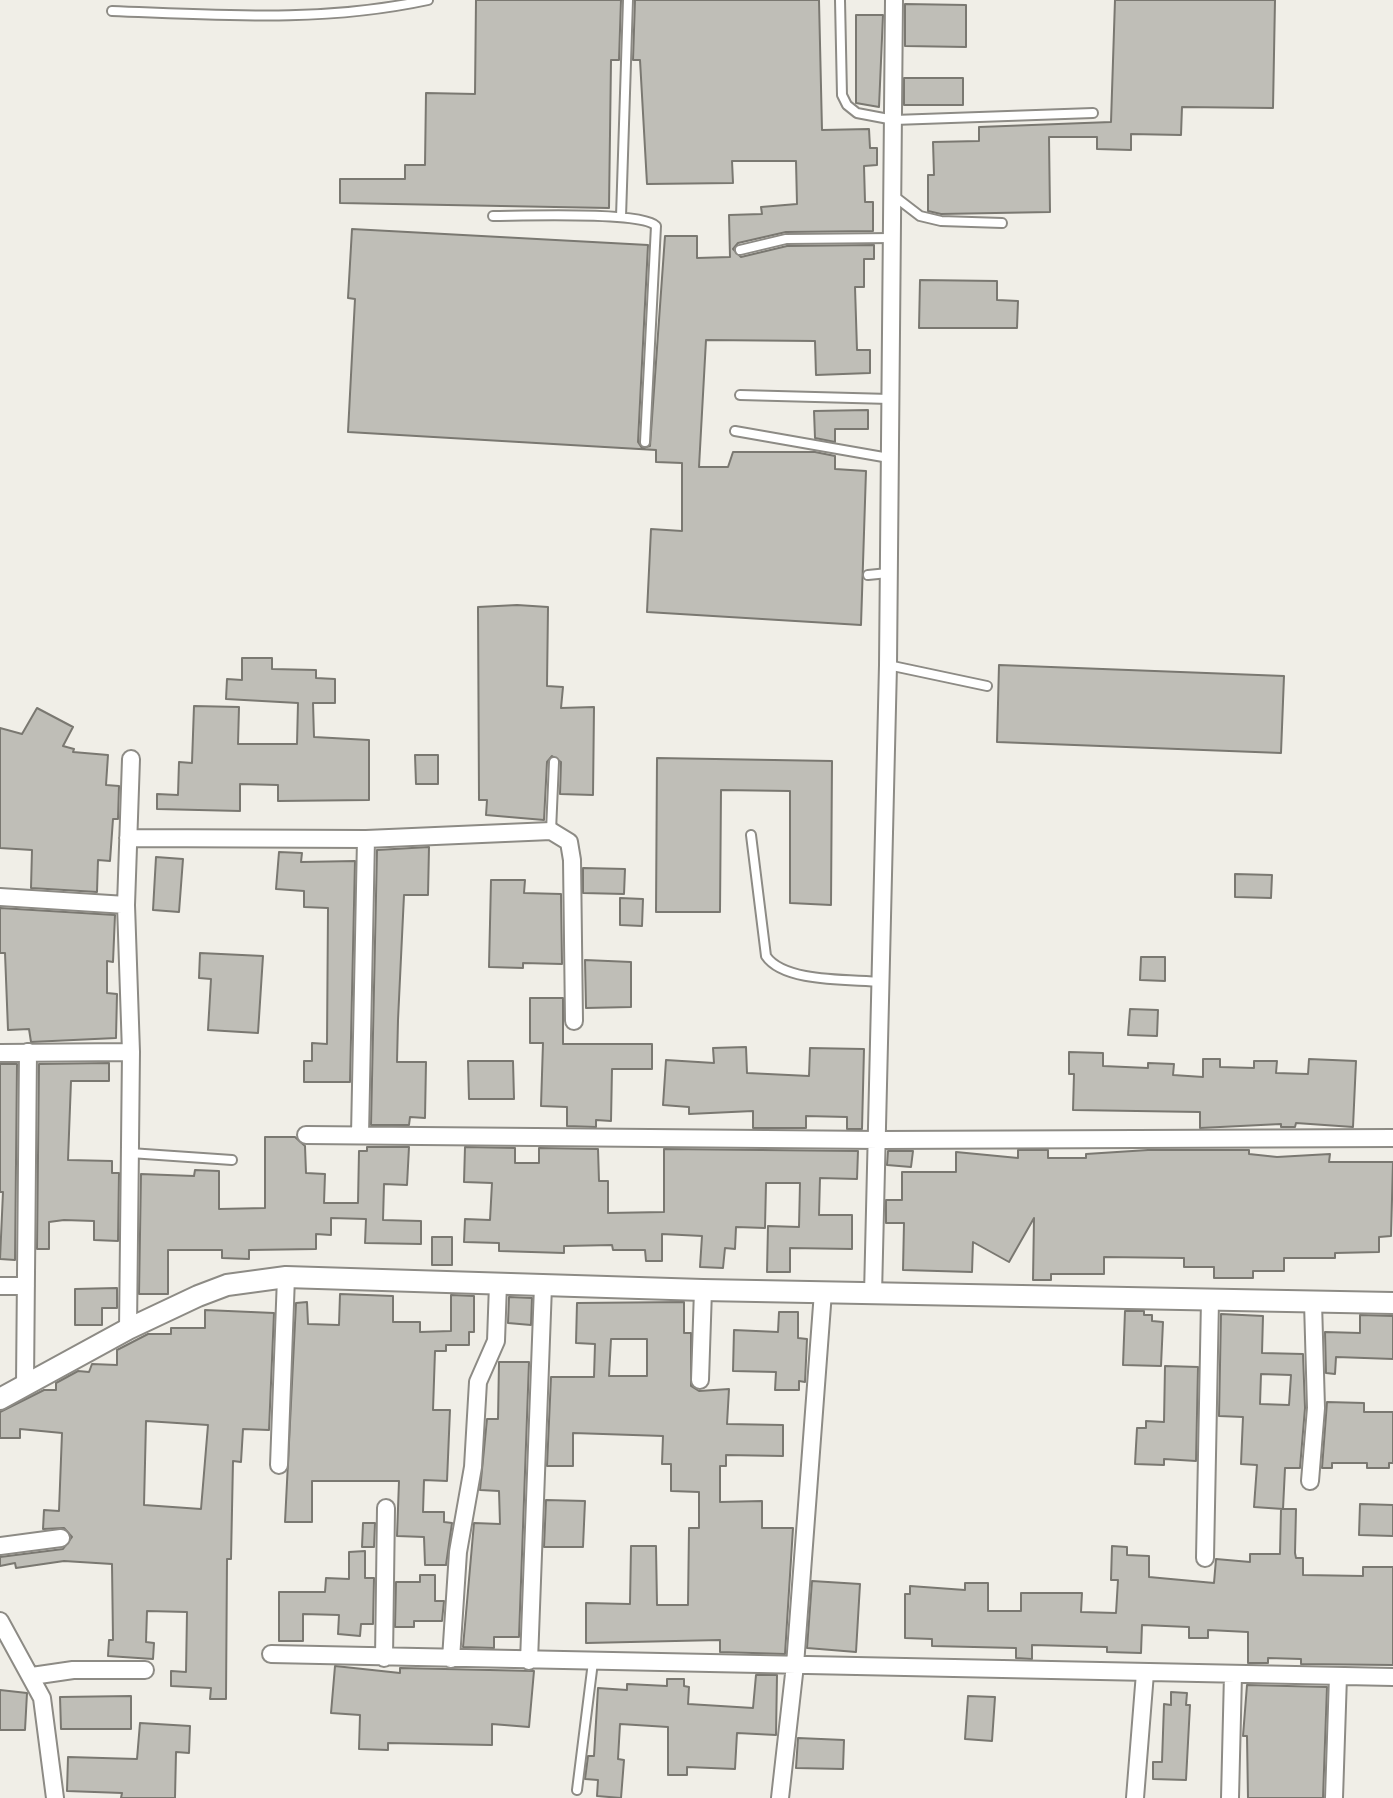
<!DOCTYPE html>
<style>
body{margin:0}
canvas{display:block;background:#f0eee7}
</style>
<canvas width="1393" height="1798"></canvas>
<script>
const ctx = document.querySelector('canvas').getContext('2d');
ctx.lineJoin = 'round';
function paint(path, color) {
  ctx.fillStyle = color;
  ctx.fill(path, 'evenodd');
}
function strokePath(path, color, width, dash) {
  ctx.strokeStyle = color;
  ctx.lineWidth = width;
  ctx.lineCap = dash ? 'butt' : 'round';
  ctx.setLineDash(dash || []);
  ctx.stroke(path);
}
const building = new Path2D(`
 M476,0H621L619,60H611L609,208L340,203V179H405V165H425L426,93L475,94Z
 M635,0H819L822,130L869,129L870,148H877V165L864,166L865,202H873V231L786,232L738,243L733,249L741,257L787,246L874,245V259H864V287H855L857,350H870V373L816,375L815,341L706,340L699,467H728L733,452H815L835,456V469L866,471L861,625L647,612L651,529L682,531V463L656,462V450L348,432L355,299L348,298L352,229L648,245L638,442L642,448L650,446L665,236H697V258L730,257L729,215L762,214L761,207L797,204L796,161H732L733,183L647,184L640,60H633Z
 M1115,0H1275L1273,108L1182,107L1181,135L1131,134V150L1097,149V137H1049L1050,212L941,214L928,211V175H934L933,142L979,141V127L1111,122Z
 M905,4L966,5V47L905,46Z
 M856,15H883L879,107L856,103Z
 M904,78H963V105H904Z
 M920,280L997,281V300L1018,301L1017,328H919Z
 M868,410V429H835V442L815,438L814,411Z
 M517,605L548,607L547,686L563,687L561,708L594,707L593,795L560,794L561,762L552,756L547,762L544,820L486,815L487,800H479L478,607Z
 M242,658H272V669L316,670V678L335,679V703H313L314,737L369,740V800L278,801V785L240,784V811L157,809V794L178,795L179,762L192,763L194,706L239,707L238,744H297L298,703L226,699L227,679L242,680Z
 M999,665L1284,676L1281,753L997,742Z
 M37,708L73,727L63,746L74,749L73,752L108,755L106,785L119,786L118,819H113L110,861L98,860L97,892L31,888L32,850L0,848V728L22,734Z
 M415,755H438V784H416Z
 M657,758L832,761L831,905L790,903V791L721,790L720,912H656Z
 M429,847L428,895H404L398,1020L397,1062H426L425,1118L410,1117L409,1125H371L377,850Z
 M279,852L302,853L301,862L355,861L350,1082H304V1061H312V1043L327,1044L328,908L304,907V891L276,889Z
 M156,857L183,859L179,912L153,910Z
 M583,868L625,869L624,894L583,893Z
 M1235,874L1272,875L1271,898L1235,897Z
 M491,880H525L524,893L561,894L562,964L523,963V968L489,967Z
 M620,898L643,899L642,926L620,925Z
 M0,908L115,915L113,962L107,961V993L117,994L116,1038L31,1042L29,1029L8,1030L5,953H0Z
 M200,953L263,956L258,1033L208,1030L211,979L199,978Z
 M1141,957H1165V981L1140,980Z
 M585,960L631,962V1007L586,1008Z
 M530,998H563V1044H652V1069H612L611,1121L596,1120V1127L567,1126V1107L541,1106L543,1043H530Z
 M1130,1009L1158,1010L1157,1036L1128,1035Z
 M746,1047L747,1073L809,1076L810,1048L864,1049L862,1129H847V1117L806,1116V1128H753V1111L689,1114V1107L663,1105L666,1060L714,1063L713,1048Z
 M1069,1052L1103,1053V1066L1148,1068V1063L1174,1064L1173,1075L1203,1077V1059H1220V1067L1254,1068V1061H1277L1276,1073L1308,1074L1309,1059L1356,1061L1353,1127L1296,1123L1295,1127H1281V1124L1200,1128V1112L1073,1110L1074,1074H1069Z
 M468,1061H513L514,1099H469Z
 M109,1063V1081H71L68,1160L112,1161V1173H119L118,1241L94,1240V1221L64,1220L49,1222V1249H37L39,1064Z
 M0,1064H17L15,1260L0,1259L3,1192H0Z
 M265,1137H295L305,1146L306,1173L325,1174L324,1203H358L359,1151H367V1147H409L407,1185L384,1184L383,1220L421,1221V1244L365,1243L366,1219L331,1218V1235L316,1234V1249L249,1250V1259L222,1258V1250H168V1294H139L141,1174L194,1176L195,1170L219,1171V1209L265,1208Z
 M465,1147L515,1148V1163H539V1148L598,1149L599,1181H608V1213L664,1212V1149L858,1151L857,1179L820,1178L819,1215H852V1249L790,1248V1272H767L768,1226L799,1227L800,1183H766L765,1228L736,1227L735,1249L725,1248L723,1268L700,1267L702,1236L662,1234V1261H646L645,1250H613L612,1245L564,1246V1253L499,1251V1243L464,1242L465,1219L490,1220L492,1183L464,1182Z
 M1018,1150H1048V1158H1086V1154L1148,1150H1249V1154L1277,1157L1330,1154L1329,1162H1393L1391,1236L1379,1237V1252L1335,1253V1258H1284V1271H1253V1278H1214V1267H1184V1258L1104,1257V1274H1051V1280H1033L1034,1218L1009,1262L973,1242L972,1272L903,1270L904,1223H886V1200H902V1172H956V1152L1018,1158Z
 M888,1151H913L911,1167L887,1165Z
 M432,1237H452V1265H432Z
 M117,1288V1308H102V1325H75V1289Z
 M340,1294L393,1296V1322H420V1332L451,1331V1295L474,1296V1332H469V1345H446V1351H435L433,1410H450L447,1481L424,1480L423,1512H444V1522L452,1523L446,1565H425L424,1537L397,1536L399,1481H312V1522H285L296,1303L307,1302L308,1324L339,1325Z
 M509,1297L532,1298L531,1325L508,1323Z
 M684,1302V1333H691V1386L699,1391L729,1389L727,1424L783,1425V1456L726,1455V1466H720V1502L762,1501V1528H793L785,1654L720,1652V1640L586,1643V1603L630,1604L631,1546H656L657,1605H688L689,1528H699V1492L671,1491V1464H662L663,1436L573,1433V1466H547L551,1377H594L595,1344L576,1343L577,1303ZM611,1339H647V1376H609Z
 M205,1310L274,1313L269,1430L243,1429L241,1462L233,1461L231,1559H227L226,1699H210L211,1688L171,1686V1671L186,1672L187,1612L147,1611L146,1642L154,1643L153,1659L108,1656L109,1640H113L112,1564L64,1561L16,1568L15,1563L0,1566V1557L63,1549L72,1537L64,1528L43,1529L44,1510L59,1511L62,1433L20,1429V1438H0V1412L44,1390H56V1383L78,1371L89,1372L92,1364L117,1365V1350L148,1334H171V1328H205ZM146,1421L208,1425L201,1509L144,1505Z
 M1125,1311H1144V1315H1152V1321L1163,1322L1161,1366L1123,1365Z
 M779,1312H798V1338L807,1339L805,1382L799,1381V1390H775L776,1372L733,1371L734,1330L778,1332Z
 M1221,1314L1263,1316L1262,1353L1303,1354L1305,1408L1300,1468H1285L1283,1509L1254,1507L1257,1465L1241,1464L1243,1417L1219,1416ZM1261,1374L1291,1375L1289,1405L1260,1404Z
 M1360,1315L1393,1316V1359L1336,1357L1335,1374L1326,1373L1325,1332L1360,1333Z
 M499,1362H529L519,1637H494V1648L463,1647L474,1523L500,1524L499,1491L480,1490L487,1419H498Z
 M1165,1366L1198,1367L1196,1461L1164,1459V1465L1135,1464L1137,1428H1146V1421L1164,1422Z
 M1327,1402L1364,1403V1412H1393V1463H1389V1468H1367V1463H1332V1468H1322Z
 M546,1500L585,1501L583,1547H544Z
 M1360,1504L1393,1505V1536L1359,1535Z
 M1281,1509H1296L1295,1553L1296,1558H1303V1575L1363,1576V1567H1393V1665L1301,1664V1659L1268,1658V1663H1248V1632L1208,1630V1638H1189V1627L1142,1625L1141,1653L1107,1652V1647L1032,1645V1659L1016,1658V1648L932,1646V1639L905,1638V1594H910V1586L965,1590V1583H988V1611H1021V1593H1082L1081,1612L1116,1613L1118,1580H1111L1112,1546L1127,1547V1555L1149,1556V1577L1214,1583L1216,1559L1250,1562V1554H1280Z
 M363,1523H375L374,1547H362Z
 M365,1551V1578H374L373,1624H361L360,1636L338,1634L339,1615L303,1614V1641H279V1592H325L326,1578L349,1579V1552Z
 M420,1575H435V1601H444L442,1621H414V1627H395L396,1582H420Z
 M812,1581L860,1584L856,1652L807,1648Z
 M335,1666L400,1673V1668L534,1671L529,1727L492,1724V1745L388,1743V1750L359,1749L360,1715L331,1713Z
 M756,1675H777L776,1735L737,1733L735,1769L687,1767V1775H668V1727L620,1724L618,1759L624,1760L621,1798L597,1796L598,1780L585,1779L588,1756H594L598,1688L627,1690V1684L667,1686V1679H684V1686L689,1687L688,1704L753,1708Z
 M1247,1685L1327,1687L1323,1798H1248L1247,1736H1243Z
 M0,1690L27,1693L25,1730H0Z
 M1171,1692L1187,1693L1186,1705H1190L1186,1780L1153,1779V1762H1162L1164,1704L1171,1705Z
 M131,1696V1729H61L60,1697Z
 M968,1696L995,1697L992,1741L965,1739Z
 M140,1723L190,1726L189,1753L176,1752L175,1798H121L122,1793L67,1791L68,1757L137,1759Z
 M798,1738L844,1740L843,1769L796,1768Z`);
paint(building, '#bfbeb7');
strokePath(building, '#7a7871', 2);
const service = new Path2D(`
 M840,0L842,95L847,105L857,113L894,120L1093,113
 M112,11C220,15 321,23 428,0
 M894,196L920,216L941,221L1002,223
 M493,216C520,216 642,211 656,226L645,442
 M621,217L628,0
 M740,250L786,239L893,238
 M740,395L890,399
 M735,431L889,458
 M868,575L888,573
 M888,665L987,686
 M551,831L554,762
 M751,835L766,956C784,983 851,979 881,982
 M130,1153L232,1160
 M577,1790L593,1662`);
const minor = new Path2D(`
 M128,838L366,839L551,831L569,842L572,860L574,1021
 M0,897L126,905
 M0,1053L131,1052
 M306,1135L879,1140L1393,1138
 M360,1135L366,839
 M0,1286H26
 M873,1294L888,665L894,0
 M128,1329L131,1052L126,905L131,759
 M700,1380L703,1290
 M25,1384L28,1052
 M279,1465L286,1277
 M1310,1481L1316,1408L1313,1302
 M0,1546L61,1538
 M1205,1558L1210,1300
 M0,1621L42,1698L55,1798
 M271,1654L1393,1677
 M384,1658L386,1508
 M451,1659L458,1552L473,1467L478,1382L496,1341L498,1284
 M529,1661L543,1286
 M32,1676L73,1670H145
 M780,1798L795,1665L823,1292
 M1135,1798L1145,1673
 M1230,1798L1233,1674
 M1334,1798L1338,1676`);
const tertiary = new Path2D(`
 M0,1399L128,1329L198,1296L227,1285L286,1277L703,1290L1393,1303`);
strokePath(service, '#8d8b85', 12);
strokePath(minor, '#8d8b85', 20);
strokePath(tertiary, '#8d8b85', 24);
strokePath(service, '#fff', 8);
strokePath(minor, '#fff', 16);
strokePath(tertiary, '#fff', 20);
</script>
